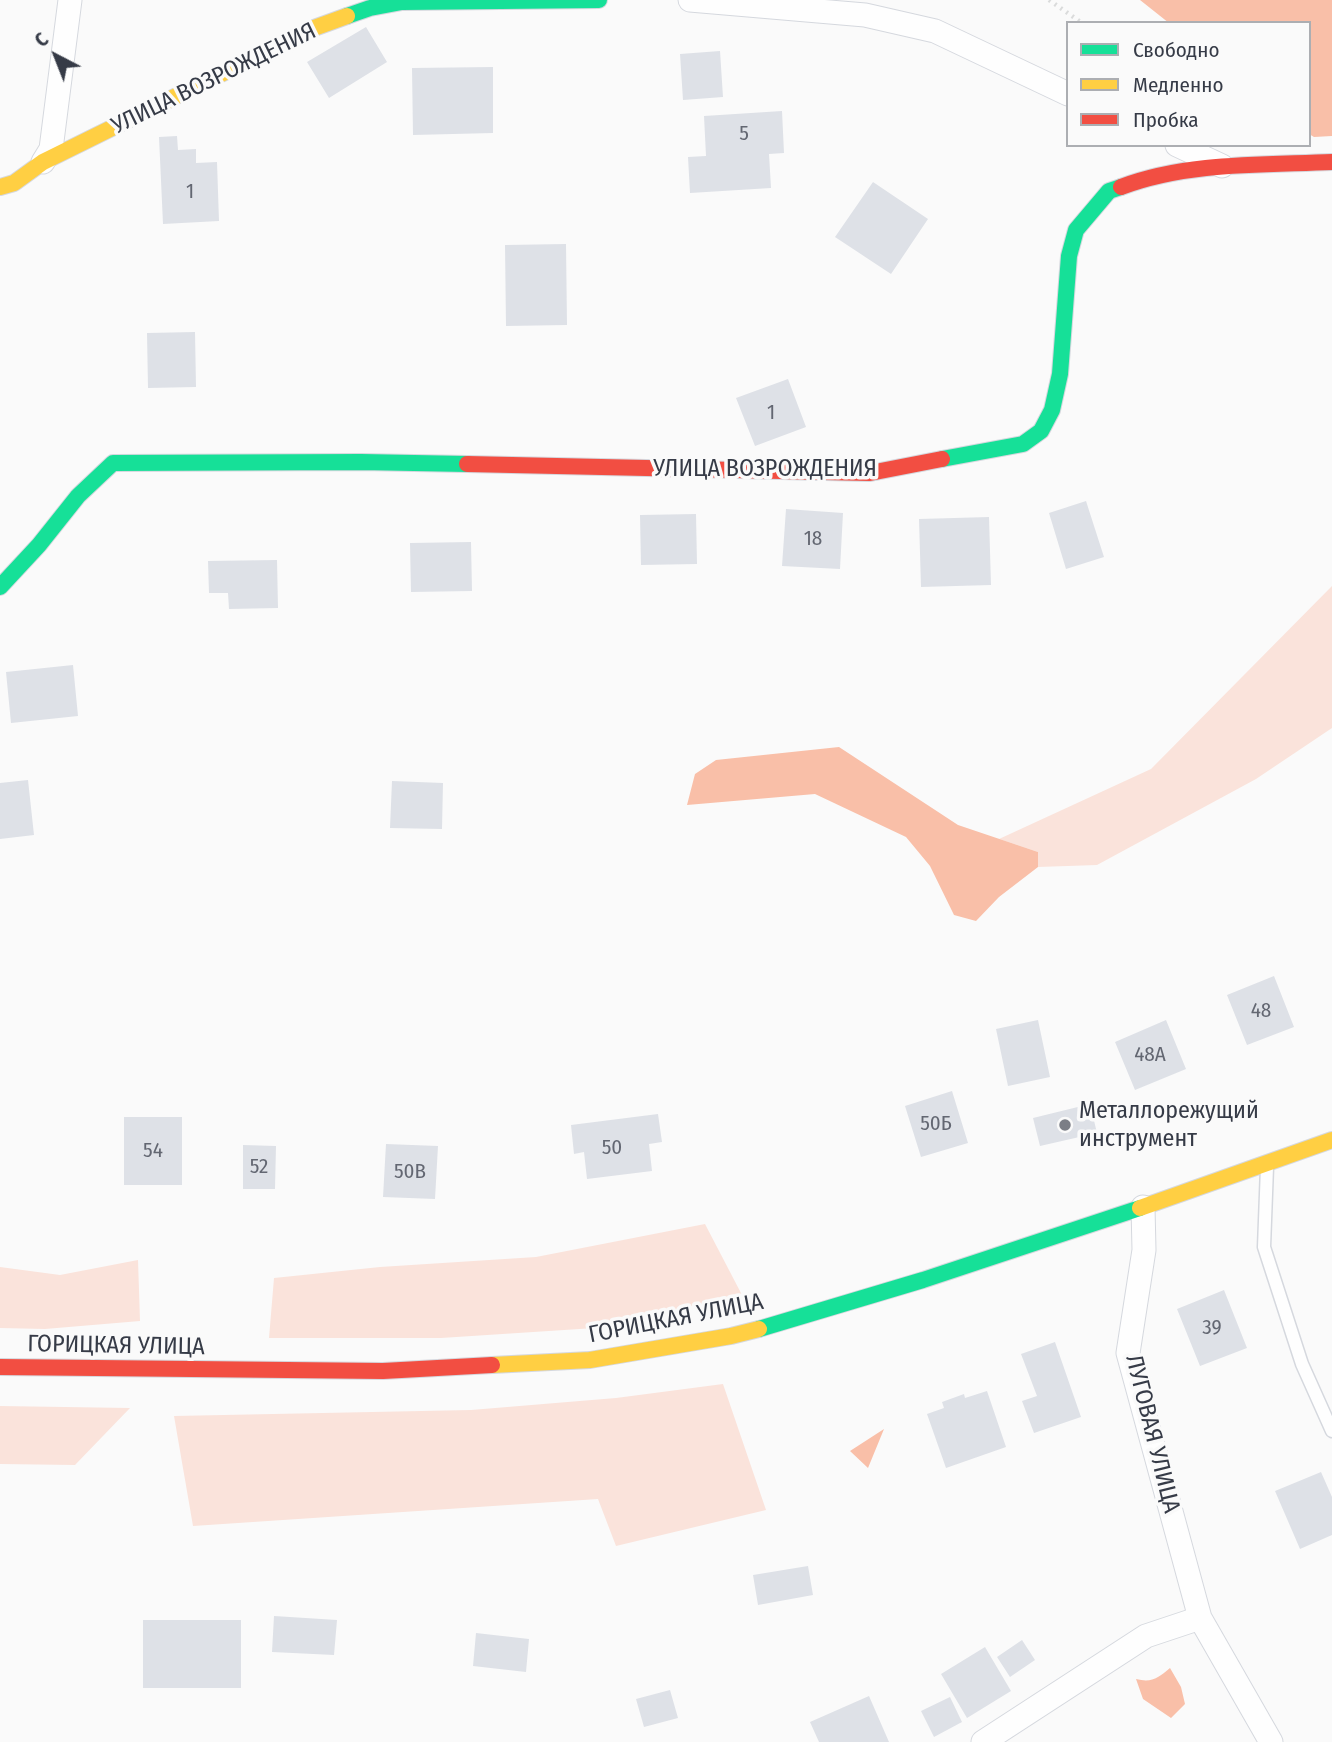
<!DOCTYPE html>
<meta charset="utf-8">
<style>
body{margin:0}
#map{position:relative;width:1332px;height:1742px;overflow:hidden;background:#fafafa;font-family:"Fira Sans Condensed",sans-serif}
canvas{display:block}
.legend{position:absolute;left:1066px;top:21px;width:245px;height:126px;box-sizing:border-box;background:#fafafa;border:2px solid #acaeb2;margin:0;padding:9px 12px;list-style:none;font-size:21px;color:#363b47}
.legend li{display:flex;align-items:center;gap:14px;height:35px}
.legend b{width:35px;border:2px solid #acaeb2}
.north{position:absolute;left:21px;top:21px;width:70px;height:70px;-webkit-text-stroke:5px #fafafa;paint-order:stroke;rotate:318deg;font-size:19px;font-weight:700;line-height:28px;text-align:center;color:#363b47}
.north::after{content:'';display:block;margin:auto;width:24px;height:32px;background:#363b47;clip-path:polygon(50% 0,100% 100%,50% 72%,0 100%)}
</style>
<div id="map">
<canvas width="1332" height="1742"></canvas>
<ul class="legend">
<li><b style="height:9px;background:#16e098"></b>Свободно</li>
<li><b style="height:9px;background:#ffcf43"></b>Медленно</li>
<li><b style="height:9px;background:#f24e42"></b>Пробка</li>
</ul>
<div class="north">С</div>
</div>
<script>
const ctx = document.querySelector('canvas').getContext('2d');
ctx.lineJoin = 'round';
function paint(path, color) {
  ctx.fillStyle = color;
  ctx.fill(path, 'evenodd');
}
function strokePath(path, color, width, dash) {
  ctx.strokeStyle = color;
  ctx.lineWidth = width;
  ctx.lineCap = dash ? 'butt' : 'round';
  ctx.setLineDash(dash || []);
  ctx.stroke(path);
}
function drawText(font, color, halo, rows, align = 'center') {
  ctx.font = font + ' "Fira Sans Condensed",sans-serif';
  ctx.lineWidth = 7;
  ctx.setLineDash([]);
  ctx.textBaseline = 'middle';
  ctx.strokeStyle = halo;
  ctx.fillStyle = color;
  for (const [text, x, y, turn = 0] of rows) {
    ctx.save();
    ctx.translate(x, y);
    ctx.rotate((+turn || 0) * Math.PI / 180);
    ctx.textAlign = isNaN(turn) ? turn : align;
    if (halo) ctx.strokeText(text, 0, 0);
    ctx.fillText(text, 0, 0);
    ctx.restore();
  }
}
paint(new Path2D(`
 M1332,586V728L1256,779L1097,865L1038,867V852L999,839L1151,769Z
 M705,1224L742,1295L595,1328L441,1338H269L274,1278L380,1267L536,1257Z
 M138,1260L140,1321L45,1329L0,1328V1267L60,1275Z
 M723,1384L766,1510L616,1546L598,1499L193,1526L174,1416L471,1410L616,1398Z
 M0,1406L130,1408L75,1465L0,1464Z`), '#fae3db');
paint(new Path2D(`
 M1140,0H1332V136L1314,137L1309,134V23H1169Z
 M839,747L958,825L1038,852V867L999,897L976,921L954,915L930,866L906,837L815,794L687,805L695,774L716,760Z
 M884,1429L868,1468L850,1451Z
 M1170,1668L1181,1687L1185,1704L1171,1718L1143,1699L1136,1679C1152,1683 1158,1678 1170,1668Z`), '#f9bfa8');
paint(new Path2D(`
 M366,27L387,62L329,98L307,62Z
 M720,51L723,97L683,100L680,54Z
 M493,67V133L413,135L412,68Z
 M782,111L784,153L769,154L771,188L690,193L688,157L706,156L704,116Z
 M177,136L178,150L196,149V163L217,162L219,221L163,224L159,137Z
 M873,182L928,219L891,274L835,237Z
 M566,244L567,325L506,326L505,245Z
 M195,332L196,387L148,388L147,333Z
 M788,379L806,427L755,446L736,398Z
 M1086,501L1104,557L1066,569L1049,513Z
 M786,509L843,513L840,569L782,566Z
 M696,514L697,564L641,565L640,515Z
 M989,517L991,585L921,587L919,519Z
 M471,542L472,591L411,592L410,543Z
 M277,560L278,608L229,609L228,593H209L208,561Z
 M73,665L78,716L11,723L6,672Z
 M28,780L34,835L0,839V783Z
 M392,781L443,783L442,829L390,828Z
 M1274,976L1294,1027L1247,1045L1227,995Z
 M1038,1020L1050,1077L1008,1086L996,1029Z
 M1166,1020L1186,1069L1135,1090L1115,1042Z
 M952,1091L968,1143L921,1157L905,1106Z
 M1090,1104L1097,1133L1040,1146L1033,1118Z
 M658,1114L662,1142L649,1144L652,1171L587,1179L584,1152L574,1154L571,1125Z
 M124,1117H182V1185H124Z
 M386,1144L438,1146L435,1199L383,1197Z
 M243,1145L276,1146L275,1189H243Z
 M1224,1290L1247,1348L1200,1366L1177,1309Z
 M1055,1342L1081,1417L1034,1433L1022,1401L1037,1396L1021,1354Z
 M987,1391L1006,1447L946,1468L927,1414L944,1408L942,1402L964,1394L965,1398Z
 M1321,1472L1332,1497V1535L1300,1549L1275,1491Z
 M808,1566L813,1595L758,1605L753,1575Z
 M274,1616L337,1620L334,1655L272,1652Z
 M143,1620H241V1688H143Z
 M476,1633L529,1639L526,1672L473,1666Z
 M1022,1640L1035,1660L1010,1677L997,1657Z
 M985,1647L1011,1691L967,1718L941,1674Z
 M670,1690L678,1718L644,1727L636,1699Z
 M869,1696L889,1742H819L810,1722Z
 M950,1697L962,1722L934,1737L921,1711Z`), '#dee1e7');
const lane = new Path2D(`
 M1267,1167L1264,1247L1302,1364L1332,1431`);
const street = new Path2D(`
 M690,0L865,15L935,31L1068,94
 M1177,145L1222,166
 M43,162L51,149L70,0
 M1143,1207L1144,1250L1128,1353L1200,1618L1271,1742
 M983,1742L1146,1636L1200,1618`);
const fast = new Path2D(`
 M347,16L370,8L402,2L599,0
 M942,459L1023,444L1041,431L1052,410L1060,374L1069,256L1076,230L1109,191L1121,187
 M0,587L39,545L78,496L113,463L361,462L467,464
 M759,1329L923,1280L1140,1208`);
const slow = new Path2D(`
 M0,187L14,183L43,162L314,28L347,16
 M1140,1208L1332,1140
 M492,1365L590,1360L731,1336L759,1329`);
const jam = new Path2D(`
 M1121,187C1187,162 1262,165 1332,162
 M467,464L870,473L942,459
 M0,1367L383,1371L492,1365`);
strokePath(lane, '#d5d8de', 15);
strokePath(street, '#d5d8de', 25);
strokePath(fast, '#d5d8de', 18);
strokePath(slow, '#d5d8de', 18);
strokePath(jam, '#d5d8de', 18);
strokePath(new Path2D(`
 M1049,0L1082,23`), '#dadbdb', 4.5, [2, 5]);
strokePath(lane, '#fefefe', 12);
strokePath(street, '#fefefe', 23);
strokePath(fast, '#16e098', 16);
strokePath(slow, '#ffcf43', 16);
strokePath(jam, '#f24e42', 16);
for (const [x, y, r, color] of [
 [1065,1125,7,"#7b7e86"]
]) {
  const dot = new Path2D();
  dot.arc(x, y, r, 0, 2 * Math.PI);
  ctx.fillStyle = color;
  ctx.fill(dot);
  strokePath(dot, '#fafafa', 2.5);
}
drawText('21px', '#636772', null, [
 ["5",744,134],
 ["1",190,192],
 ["1",771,413],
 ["18",813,539],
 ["48",1261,1011],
 ["48А",1150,1055],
 ["50Б",936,1124],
 ["50",612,1148],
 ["54",153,1151],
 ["52",259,1167],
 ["50В",410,1172],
 ["39",1212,1328]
]);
drawText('24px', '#363b47', '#fafafa', [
 ["УЛИЦА ВОЗРОЖДЕНИЯ",214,79,-26],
 ["УЛИЦА ВОЗРОЖДЕНИЯ",765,469],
 ["ГОРИЦКАЯ УЛИЦА",676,1319,-11],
 ["ГОРИЦКАЯ УЛИЦА",116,1346,1],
 ["ЛУГОВАЯ УЛИЦА",1152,1434,76]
]);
drawText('24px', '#363b47', '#fafafa', [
 ["Металлорежущий",1079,1111],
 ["инструмент",1079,1139]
], 'left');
</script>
